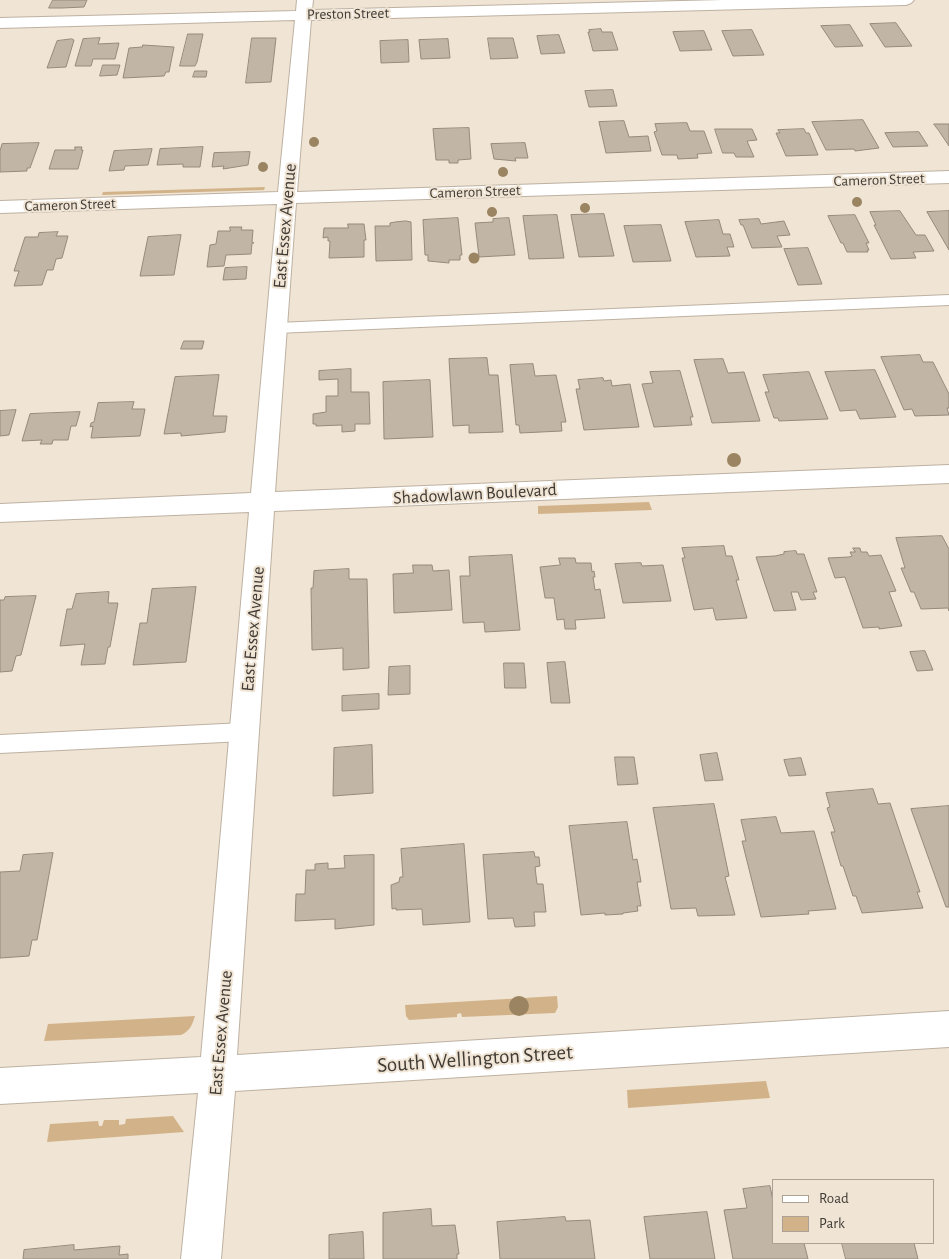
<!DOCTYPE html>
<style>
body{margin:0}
#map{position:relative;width:949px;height:1259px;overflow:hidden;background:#f0e4d4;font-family:"Alegreya Sans",sans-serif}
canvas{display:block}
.legend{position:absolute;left:772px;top:1179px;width:162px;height:65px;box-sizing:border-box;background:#f0e4d4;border:1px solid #aaa094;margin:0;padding:6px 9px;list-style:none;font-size:15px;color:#403b35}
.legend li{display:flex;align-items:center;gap:10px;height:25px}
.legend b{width:25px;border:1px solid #aaa094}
</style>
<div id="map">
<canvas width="949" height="1259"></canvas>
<ul class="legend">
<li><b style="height:6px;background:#fff"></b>Road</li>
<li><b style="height:14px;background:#d2b389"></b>Park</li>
</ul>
</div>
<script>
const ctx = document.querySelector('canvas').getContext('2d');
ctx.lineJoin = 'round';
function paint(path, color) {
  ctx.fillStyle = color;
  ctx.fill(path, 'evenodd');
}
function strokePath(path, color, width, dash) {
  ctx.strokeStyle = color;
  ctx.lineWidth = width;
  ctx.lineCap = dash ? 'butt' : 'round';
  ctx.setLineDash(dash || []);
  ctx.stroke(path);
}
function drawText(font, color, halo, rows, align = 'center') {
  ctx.font = font + ' "Alegreya Sans",sans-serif';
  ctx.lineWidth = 4;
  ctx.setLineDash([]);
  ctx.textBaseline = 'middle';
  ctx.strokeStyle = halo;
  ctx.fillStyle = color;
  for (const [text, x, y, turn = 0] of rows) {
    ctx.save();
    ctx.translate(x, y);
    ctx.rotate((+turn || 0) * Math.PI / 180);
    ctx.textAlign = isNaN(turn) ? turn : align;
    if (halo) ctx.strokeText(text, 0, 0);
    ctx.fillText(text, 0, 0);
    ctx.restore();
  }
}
paint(new Path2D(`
 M265,187L264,190L102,195L103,192Z
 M649,502L652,510L538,514V506Z
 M557,996L558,1007L555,1013L462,1017L461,1013L457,1014V1017L409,1020L406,1016L405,1005Z
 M195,1016C192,1025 190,1031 181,1035L44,1041L48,1024Z
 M766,1081L770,1098L628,1108L627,1090Z
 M173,1116L184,1132L47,1142L50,1124L98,1121L99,1126H102L104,1120H119V1125L125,1124L126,1119Z`), '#d2b389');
const building = new Path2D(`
 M53,0H87L84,7L62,8H49Z
 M896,23L912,46L885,47L870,24Z
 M850,25L863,46L835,47L821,26Z
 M601,29L602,32H612L618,50L593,51L588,32H590L589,30Z
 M752,30L764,55L733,56L722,31Z
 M704,31L712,50L680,51L673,32Z
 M188,34H203L197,62L195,66H180Z
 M559,35L565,53L541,54L537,36Z
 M100,38L98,44L119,43L115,59H93L91,66H75L83,39Z
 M252,38H276L271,82L246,83Z
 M488,38H513L518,58L491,59Z
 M72,39L74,40L66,67L47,68L57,41Z
 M448,39L450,58L421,59L419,40Z
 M408,40L409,62L381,63L380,41Z
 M143,45L174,47L169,72H166L164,76L123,78L129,48L142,47Z
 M103,65H120L117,75L100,76Z
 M195,71H207L206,77H193Z
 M613,90L617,106L589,107L585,91Z
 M863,120L879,148L855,151L854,149L826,150L812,122Z
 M624,121L629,137L648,136L651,151L606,153L599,122Z
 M687,123L690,131H704L712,153L697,154L698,158L678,159L677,155H662L654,132L657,131L655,124Z
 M934,124H949V146L939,131Z
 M469,128L471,159L458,160V163H449V160H436L433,129Z
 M715,129H752L757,140L747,141L754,157H736L734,153H723Z
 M804,129L806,133H809L818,155L786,156L776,133H780L778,130Z
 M919,132L928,146L893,147L885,133Z
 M39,143L30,168H27V171L0,172V151L2,144Z
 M525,143L528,158H515L516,161L494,159L491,144Z
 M75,147H82L81,150H83L78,169H49L55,150H75Z
 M203,147L200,167H183V164L157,165L160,149Z
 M152,149L148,165L125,166L124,170L109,171L114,151Z
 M250,152L248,165L223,169L224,166L212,167L214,153Z
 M900,211L916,235H925L934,251L913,252L916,258L891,259L874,225H876L870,212Z
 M949,211V250L927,212Z
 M604,214L614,256L579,257L571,215Z
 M557,215L564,258L529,259L523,216Z
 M855,215L869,243H866L869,250H867L868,252H847L843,243H841L828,216Z
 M458,218L462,255H460V260H449V263L428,261V255H425L423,220Z
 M509,218L515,255L479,257L475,223L493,222V219Z
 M759,219L761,224L784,221L790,235L777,236L782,247L752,248L743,225H741L739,220Z
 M719,220L723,234H730L734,247H727L730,256L696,257L685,222Z
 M406,221L411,222L412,260L376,261L375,226H390V223L395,222Z
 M348,224H364L366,240H364V257L329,258L330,241H328V237L323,238L324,228H348Z
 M661,225L671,261L633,262L624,226Z
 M230,227H242L241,230H253L252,242L254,243H252L251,254L226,255L224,266L207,267L210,245L216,244L218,231H230Z
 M58,232L56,236H68L62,258L56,259L53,270H47L42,285L14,286L19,271H14L25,237H38L39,233Z
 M181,235L174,275L140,276L148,237Z
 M808,248L822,284L798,285L784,249Z
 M247,267L246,279L223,280L225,268Z
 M184,341H204L202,349H181Z
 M920,355L923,362H933L949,394V408H947L949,415L915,416L912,409L904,410L881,357Z
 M487,358L489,375H498L503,432L469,433V425L453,426L449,359Z
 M723,359L728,373L744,372L760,421L712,423L694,360Z
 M533,364L535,376L556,375L566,422H561L562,431L520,433L519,425H516L510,365Z
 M351,369V392H369L370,424H355V431L342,432V425L316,426V424H313V414L326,412V396H338V379L319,380V371Z
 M875,370L896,417L860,419L856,410L840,411L825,372Z
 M680,371L693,417H690L692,425L654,427L642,384L653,383L650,372Z
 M809,372L828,419L779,421L778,418H774L765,392H769L763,375Z
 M219,375L213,416H227L225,432L181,436V433L164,434L175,377Z
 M603,378L604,381L611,380L612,386L630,384L639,427L584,430L576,389H580L578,380Z
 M430,380L433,437L384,439L383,382Z
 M134,402L132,409H145L140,436L91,438L93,426L90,427L91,423L94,422L98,403Z
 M16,410L9,435L0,436V411Z
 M80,412L76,426H71L68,440H53L52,444H40L42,440L22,441L30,414Z
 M942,536L949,549V611L948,608L921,609L914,592H911L901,568H905L896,538Z
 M724,546L726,556H732L739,580H736L747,618L716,620L713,608L694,610L682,558H685L682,548Z
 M853,548H860L861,552H867L869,556L881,555L896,591L889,592L902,626L879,629V627L863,628L845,577L835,578L828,558L849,557L852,556L850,552H855Z
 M796,551L797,554H804L817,592H813L816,599L801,600L798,592H791L796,610L774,611L756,557L775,556L784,554V552Z
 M512,555L520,630L485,632L484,622L463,623L460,576H470L469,557Z
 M559,558H575L576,563H591L592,572L594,571L595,577H593L595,590L600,589L605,618L575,620L576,629H565L564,619L557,620L554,598H545L540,567L560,565Z
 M641,563L642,566L663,565L671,601L623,603L615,564Z
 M413,565H432L433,571L449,570L452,610L394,613L393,574L413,573Z
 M349,569V579H367L369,668L343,670V648L312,650L311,588H313L314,571Z
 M196,587L186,662L133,665L140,623H147L152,589Z
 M109,592L108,603H118L110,647H108L105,664L81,665L85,644L60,646L67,609H72L76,594Z
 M36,596L21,655L16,656L12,671L0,672V600H4L5,597Z
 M925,651L933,670L917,671L910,652Z
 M565,662L570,703H551L547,663Z
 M504,663H524L526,688H505Z
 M410,666V694L388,695L389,667Z
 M379,694V709L342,711V696Z
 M372,745L373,793L333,796L334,748Z
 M717,753L723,780L705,781L700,755Z
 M615,757H634L638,784L618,785Z
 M801,758L806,775L789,776L784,760Z
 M873,789L878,804L890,803L920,892H917L923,908L862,913L856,896H853L843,866H841L831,832H835L827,808L830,807L826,793Z
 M714,804L729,876L725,877L735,915L698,916L696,908L671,909L653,808Z
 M949,806V907H946L911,809Z
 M776,817L781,833L814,831L836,909L808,911L809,914L761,917L742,841H746L741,820Z
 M627,822L633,860L637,859L641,882H637L641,906H637L638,911L623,913V914L605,915V913L581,915L569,826Z
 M464,844L470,922L423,925L422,909L396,910V908L392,909L391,885L399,882L400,877H403L401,849Z
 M534,852L535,857H539L540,866L535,867L537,884H543L546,912H534L535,926L515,927L513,918L488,919L483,855Z
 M53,853L37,940H32L29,956L0,958V872L20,871L23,855Z
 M374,855V925L335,929V919L295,921L296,894H305L306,870H315V864L328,863V869L345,868L344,856Z
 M770,1186L773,1201V1243H804L808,1259H733L724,1210L747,1208L743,1189Z
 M431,1209L432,1226L455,1225L459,1254H457V1259H383V1213Z
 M707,1212L715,1259H650L644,1217Z
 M565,1217L566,1221L590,1220L595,1259H500L497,1222Z
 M363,1232L364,1259H329V1235Z
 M842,1243H914L918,1259H846Z
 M74,1245V1250L120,1246L119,1255L128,1254V1259H23L24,1250Z`);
paint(building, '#c1b5a6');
strokePath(building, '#968a7c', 1);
const lane = new Path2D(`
 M949,295V305L276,333L270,332L268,328L270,324L276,323Z
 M244,723L252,725L255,732L252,739L244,741L0,753V735Z`);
const street = new Path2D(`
 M297,0H313L312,10L723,0H914L911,3L906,5L311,20L297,192L949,171V183L296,203L275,492L949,465V483L274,511L237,1055L949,1011V1047L235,1091L221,1259H181L198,1093L0,1104V1068L201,1057L249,512L0,522V504L251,493L277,204L0,213V201L278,192L295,20L0,28V18L296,11Z`);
strokePath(lane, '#bdb1a2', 2);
strokePath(street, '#bdb1a2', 2);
paint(lane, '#fff');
paint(street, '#fff');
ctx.fillStyle = '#9a8461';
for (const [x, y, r] of [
 [314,142,5],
 [263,167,5],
 [503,172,5],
 [857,202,5],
 [585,208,5],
 [492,212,5],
 [474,258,5.5],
 [734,460,7],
 [519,1006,10]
]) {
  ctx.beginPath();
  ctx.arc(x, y, r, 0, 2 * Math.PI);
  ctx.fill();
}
drawText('15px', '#403b35', '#f0e4d4', [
 ["Preston Street",348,14,-1],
 ["Cameron Street",879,180,-2],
 ["Cameron Street",475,192,-2],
 ["Cameron Street",70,205,-2]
]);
drawText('18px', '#403b35', '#f0e4d4', [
 ["East Essex Avenue",285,226,-85],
 ["Shadowlawn Boulevard",475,494,-3],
 ["East Essex Avenue",253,629,-85],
 ["East Essex Avenue",221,1033,-85]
]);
drawText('21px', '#403b35', '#f0e4d4', [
 ["South Wellington Street",475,1059,-4]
]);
</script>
